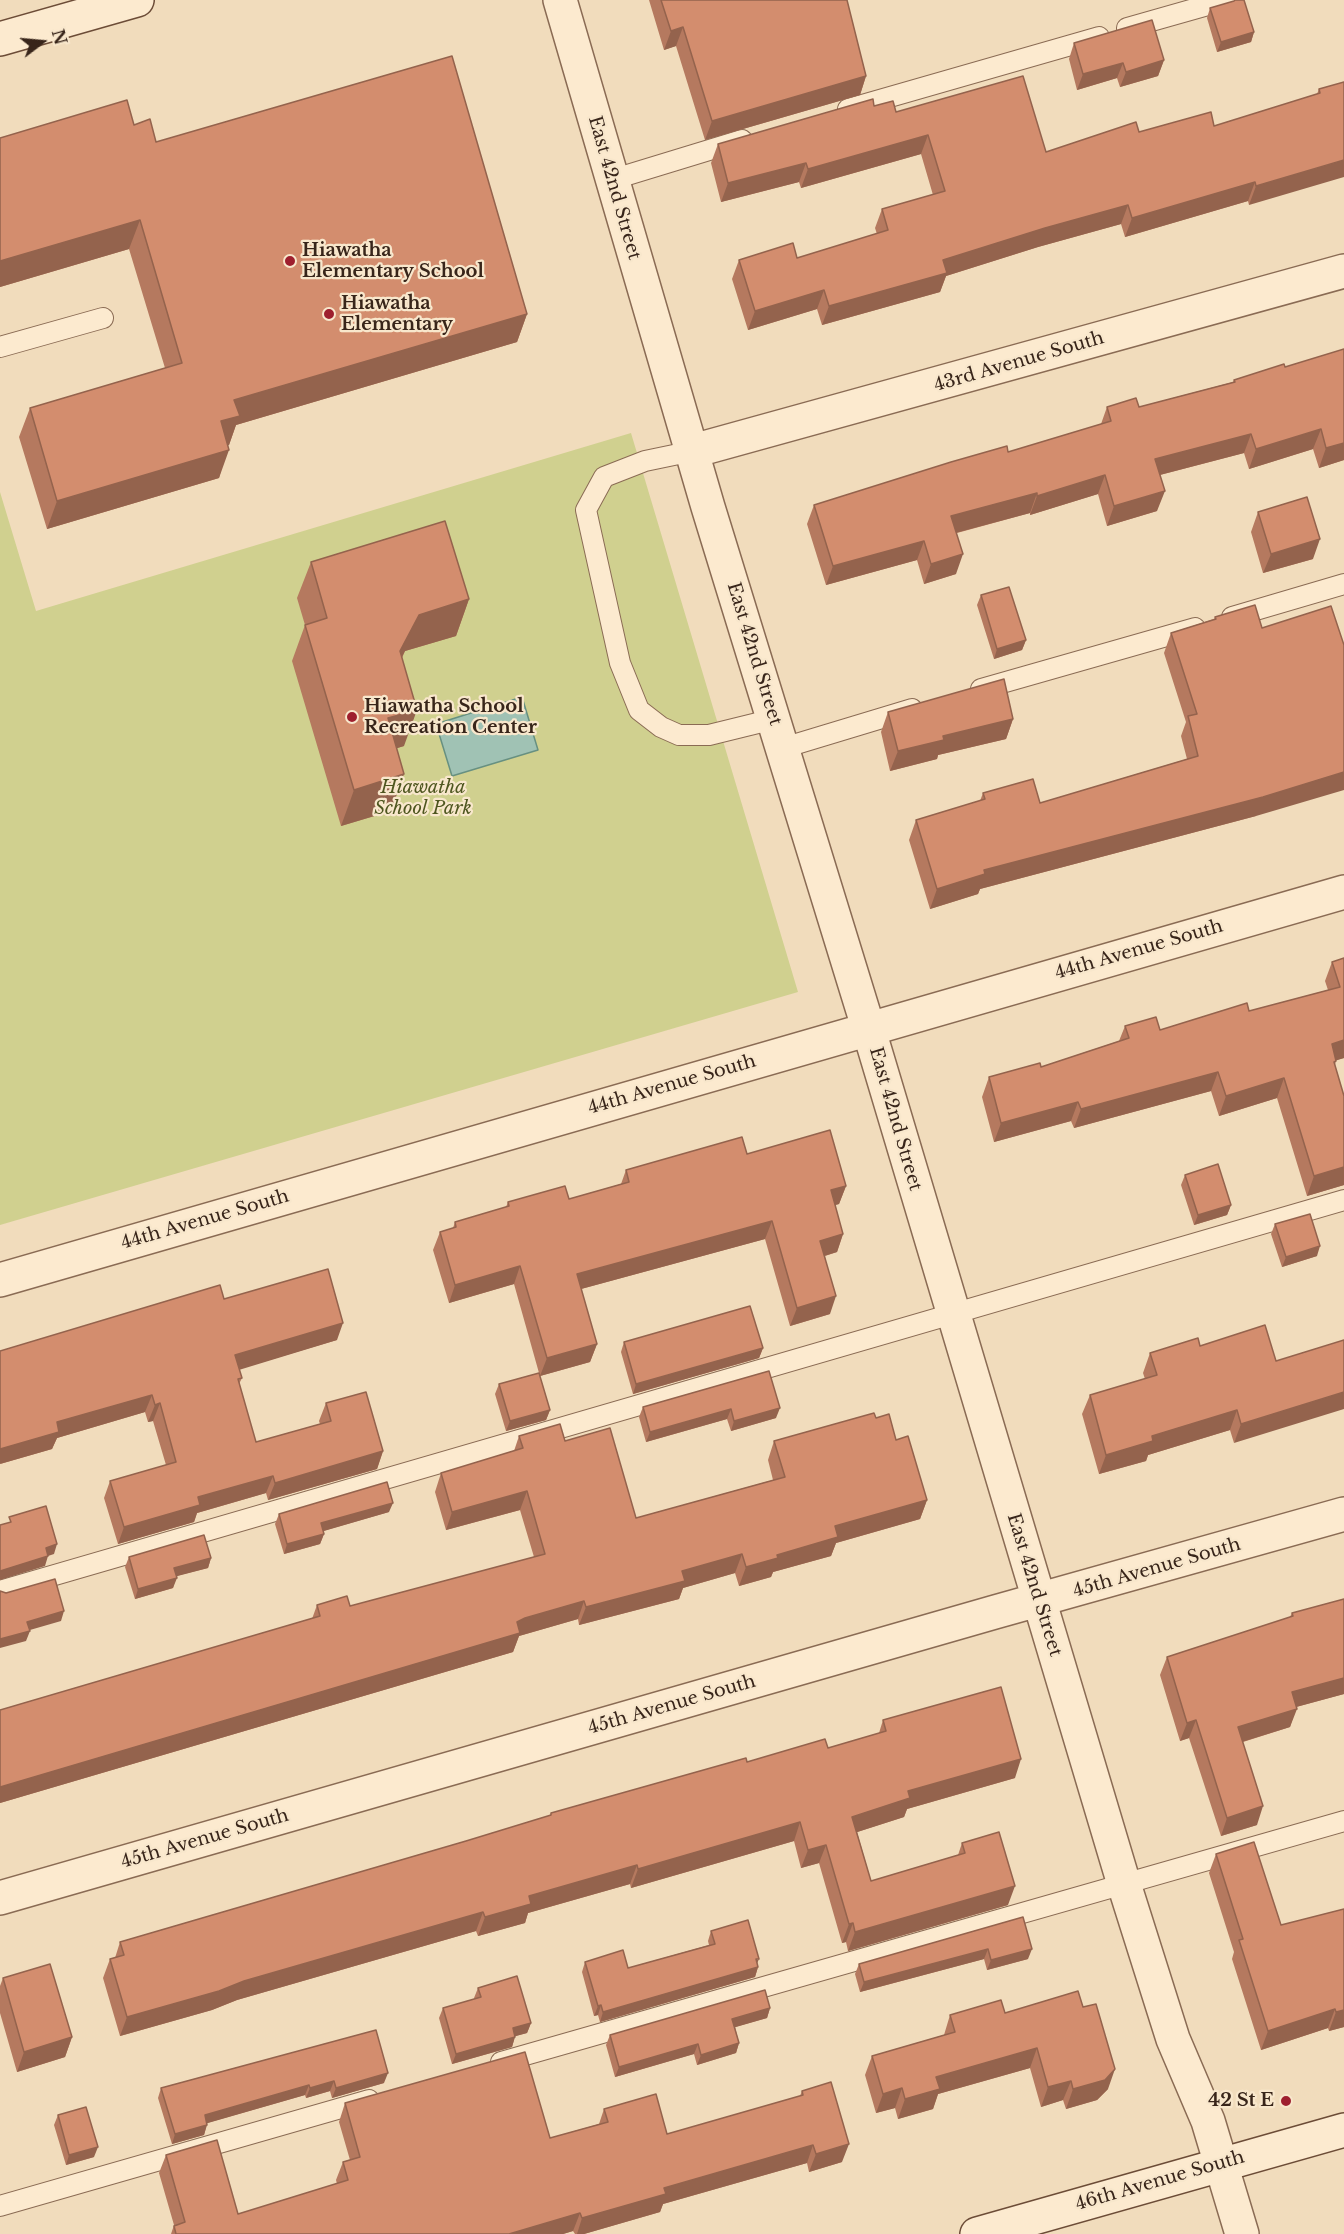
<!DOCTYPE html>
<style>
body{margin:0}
#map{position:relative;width:1344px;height:2234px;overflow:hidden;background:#f1dcbc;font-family:"Libre Baskerville",serif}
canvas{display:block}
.north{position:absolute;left:12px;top:12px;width:60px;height:60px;-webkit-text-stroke:4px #f8e7cc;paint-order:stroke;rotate:74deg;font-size:16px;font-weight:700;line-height:24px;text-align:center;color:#38251a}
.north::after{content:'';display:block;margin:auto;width:21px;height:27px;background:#38251a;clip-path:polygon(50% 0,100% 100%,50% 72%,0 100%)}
</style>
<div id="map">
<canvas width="1344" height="2234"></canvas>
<div class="north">N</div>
</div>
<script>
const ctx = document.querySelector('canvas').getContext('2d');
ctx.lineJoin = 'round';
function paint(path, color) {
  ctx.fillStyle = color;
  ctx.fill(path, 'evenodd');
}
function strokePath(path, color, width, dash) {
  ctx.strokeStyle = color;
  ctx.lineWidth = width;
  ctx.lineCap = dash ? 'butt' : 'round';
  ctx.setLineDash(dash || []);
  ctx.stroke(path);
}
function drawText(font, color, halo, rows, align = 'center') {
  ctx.font = font + ' "Libre Baskerville",serif';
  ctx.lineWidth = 4.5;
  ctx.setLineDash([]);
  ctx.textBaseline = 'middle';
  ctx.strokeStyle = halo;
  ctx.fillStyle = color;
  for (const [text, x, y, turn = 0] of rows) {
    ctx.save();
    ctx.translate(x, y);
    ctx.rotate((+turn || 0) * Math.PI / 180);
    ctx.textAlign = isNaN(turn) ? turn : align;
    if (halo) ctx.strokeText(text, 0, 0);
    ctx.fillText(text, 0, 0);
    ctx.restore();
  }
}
paint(new Path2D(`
 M631,433L798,992L0,1225V492L36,611Z`), '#d0d08f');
const water = new Path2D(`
 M522,697L538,750L452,776L436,724Z`);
paint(water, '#a0c2b4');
strokePath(water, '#679081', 1.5);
const lane = new Path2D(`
 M1127,28L1226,0
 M848,109L1099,37
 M611,180L742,140
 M0,347L103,318
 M693,451L645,461L604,477L586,510L620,663L639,710L661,727L679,735H709L774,719
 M1232,617L1344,584
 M981,689L1195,628
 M783,748L912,709
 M0,1591L1344,1200
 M501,2062L1344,1821
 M0,2206L369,2100`);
const street = new Path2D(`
 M560,0L708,507L868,1027L1124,1884L1173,2039L1208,2121L1242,2234
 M693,451L1344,271
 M0,1280L1344,892
 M0,1898L995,1612L1344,1514`);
const secondary = new Path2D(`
 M0,39L137,0
 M977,2234L1344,2130`);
strokePath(lane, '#8a6b54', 22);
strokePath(street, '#8a6b54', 36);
strokePath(secondary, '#6c4c37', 36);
strokePath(lane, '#fceacf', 20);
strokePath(street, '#fceacf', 33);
strokePath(secondary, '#fceacf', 33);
paint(new Path2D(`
 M649,0H847L866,76L860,95L705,140L676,46L664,50Z
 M1234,1L1254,32L1251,42L1217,52L1207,18L1210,8Z
 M1074,43L1164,60L1158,76L1120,87L1117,78L1077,90L1069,59Z
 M1344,82L1249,205L1248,201L1125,237L1121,224L1038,247L946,276L940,292L822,325L817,309L748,330L732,279L739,260L797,258L877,234L875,228L882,209L933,195L921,154L801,188L799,182L721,202L711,163L718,144L874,106L1046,152L1139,132L1214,126L1317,94L1319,89Z
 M134,125L156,142L527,314L517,342L236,425L229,445H228L219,478L47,529L19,437L30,408L165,368L129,249L0,287V138Z
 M1285,367L1344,460L1319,468L1313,449L1249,469L1244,453L1160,475L1157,511L1107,526L1098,494L1030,515V513L957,533L956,574L924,584L917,560L826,585L807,524L814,505L1008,452L1101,424L1107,407H1139L1233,382L1234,380Z
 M1258,512L1313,559L1263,573L1251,532Z
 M311,562L469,599L456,636L405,651L402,658L404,746L397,748L391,811L341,826L292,661L305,625L297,598Z
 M981,595L1026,640L1022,650L994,659L977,605Z
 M1215,617L1256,816L980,889L978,894L930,909L909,840L916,820L980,801L983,793L1040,803L1187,759L1181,736L1186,722L1164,653L1171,633L1214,619Z
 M888,712L1013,719L1006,739L938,755L937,759L890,771L881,732Z
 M1344,958V1058L1336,1060L1335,1065L1344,1096V1185L1307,1196L1277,1098L1219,1116L1211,1091L1074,1128L1071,1121L994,1142L982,1097L989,1077L1041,1067L1119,1041L1125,1026L1160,1030L1249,1011L1328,990L1325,981L1332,962Z
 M747,1154L846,1186L839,1204L835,1205L843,1234L837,1252L825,1256L830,1314L790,1326L765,1239L581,1289L597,1344L590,1362L540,1376L550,1410L546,1420L506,1431L495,1394L499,1384L539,1373L514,1284L449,1303L433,1250L440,1232L453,1228L455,1222L506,1207L508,1202L569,1199L621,1184L626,1170Z
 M1185,1175L1231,1205L1227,1215L1194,1225L1181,1185Z
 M1275,1224L1317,1256L1282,1267L1271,1234Z
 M224,1299L337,1340L239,1369L242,1378L239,1384L256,1442L320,1424L319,1421L326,1403L383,1451L377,1469L268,1500L266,1493L197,1513L194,1522L118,1544L104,1498L110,1481L166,1465L153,1421L148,1422L145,1412L57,1438L52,1449L0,1464Z
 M624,1342L763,1348L759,1358L633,1394L621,1352Z
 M1200,1346L1276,1361L1234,1443L1230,1430L1148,1455L1146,1461L1099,1474L1082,1414L1090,1395L1145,1379L1143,1373L1150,1353Z
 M769,1371L776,1418L731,1431L727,1419L646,1442L639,1417L643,1407Z
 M876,1418L896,1440L927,1500L920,1519L836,1543L831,1556L773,1572L771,1577L739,1586L735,1573L683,1588L679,1599L579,1625L578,1619L519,1636L513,1652L0,1803V1710L312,1619L317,1605L350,1606L534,1557L520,1510L446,1530L435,1492L441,1473L514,1451L519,1436L565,1441L636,1518L773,1480L768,1460L774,1441Z
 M389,1512L323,1531L324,1534L320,1544L284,1554L275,1524L279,1514Z
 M129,1557L211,1558L208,1568L176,1576L173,1588L135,1599L125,1567Z
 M1344,1599V1694L1296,1707L1290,1727L1243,1742L1257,1825L1221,1836L1189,1738L1180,1741L1160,1675L1167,1657L1290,1617L1292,1613Z
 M883,1720L1015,1778L907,1809L904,1817L857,1832L871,1881L958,1855L962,1843L1008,1905L848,1951L846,1942L842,1943L819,1863L801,1868L794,1841L631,1888L630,1884L528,1913L525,1923L478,1936L476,1931L237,2000L212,2010L120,2036L103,1978L110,1959L115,1958L120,1942L466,1841L550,1816L551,1813L747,1762L828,1748L879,1733Z
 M1216,1854L1281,1925L1344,1909V2027L1329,2031L1328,2028L1261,2050L1232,1959L1234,1952L1209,1873Z
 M1023,1917L1028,1959L987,1970L984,1959L860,1992L855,1974L859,1964Z
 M711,1931L757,1963L758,1967L755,1977L600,2022L598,2015L594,2016L582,1972L585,1962L628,1968L709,1945L708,1941Z
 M3,1978L72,2037L65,2057L17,2072L0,2013V1986Z
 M478,1988L531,2023L527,2033L515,2036L512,2047L452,2064L439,2018L443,2008L475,1999L474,1998Z
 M770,2008L767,2018L735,2027L739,2043L736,2053L697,2065L694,2054L615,2077L606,2045L610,2035Z
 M1005,2013L1108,2089L1097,2100L1066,2109L1063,2100L1041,2107L1030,2068L938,2094L933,2109L898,2119L895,2108L876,2113L865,2075L872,2056L944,2035L950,2015Z
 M376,2030L384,2083L332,2098L330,2091L306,2098L305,2095L207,2123L204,2135L172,2144L158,2098L161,2088Z
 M802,2091L842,2162L809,2172L807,2163L663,2204L660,2212L584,2234H575L573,2231L563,2234H171L174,2225L159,2173L166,2155L238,2214L337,2184L336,2180L343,2162L350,2160L339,2122L345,2103L550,2138L599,2124L604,2109L667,2134L800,2096Z
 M58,2115L94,2157L66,2165L54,2125Z`), '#b5795f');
paint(new Path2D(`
 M683,27L676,46L664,50L671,31Z
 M1254,32L1251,42L1217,52L1221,42Z
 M1164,60L1158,76L1120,87L1126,72Z
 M1123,63L1117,78L1077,90L1083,74Z
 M866,76L860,95L705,140L712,121Z
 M928,135L921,154L801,188L808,169Z
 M1344,160V177L1249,205L1256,186Z
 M806,163L799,182L721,202L728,183Z
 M1255,182L1248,201L1125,237L1132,218Z
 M1128,205L1121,224L1038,247L946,276L940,292L822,325L829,306L943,260L1045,228Z
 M140,220L129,249L0,287V261Z
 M824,290L817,309L748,330L755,311Z
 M527,314L517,342L236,425L229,445L211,450L221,421L234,400Z
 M1321,429L1313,449L1249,469L1256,449Z
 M1251,434L1244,453L1148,478L1155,459Z
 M1344,443V460L1319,468L1326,448Z
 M229,450L219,478L47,529L57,501Z
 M1105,475L1098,494L1030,515L1037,496Z
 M1165,491L1157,511L1107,526L1114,506Z
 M1037,493L1030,513L944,536L951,516Z
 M1320,539L1313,559L1263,573L1271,554Z
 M924,541L917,560L826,585L833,566Z
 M963,554L956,574L924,584L931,564Z
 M469,599L456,636L405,651L386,688L400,651L419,615Z
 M1026,640L1022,650L994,659L997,649Z
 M417,710L404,746L375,755L388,718Z
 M1013,719L1006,739L938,755L937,759L890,771L898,751L943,736Z
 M1344,772V790L1256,816L980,889L978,894L930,909L937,889L984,870Z
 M404,774L391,811L341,826L354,790Z
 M1344,1040V1058L1325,1064L1332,1044Z
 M1218,1072L1211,1091L1074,1128L1081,1109Z
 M1284,1078L1277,1098L1219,1116L1226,1096Z
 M1078,1102L1071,1121L994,1142L1001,1123Z
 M1344,1167V1185L1307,1196L1314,1176Z
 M846,1186L839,1204L824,1208L831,1190Z
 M1231,1205L1227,1215L1194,1225L1198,1215Z
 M772,1221L765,1239L570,1292L577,1274Z
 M843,1234L837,1252L814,1259L820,1241Z
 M1320,1246L1317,1256L1282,1267L1286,1257Z
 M520,1266L514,1284L449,1303L455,1285Z
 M836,1296L830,1314L790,1326L797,1308Z
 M343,1323L337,1340L229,1373L235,1355Z
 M597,1344L590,1362L540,1376L547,1358Z
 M763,1348L759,1358L633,1394L636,1384Z
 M1344,1392V1409L1234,1443L1241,1424Z
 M152,1395L145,1412L57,1438L52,1449L0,1464V1449L57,1422Z
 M160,1403L153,1421L148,1422L155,1405Z
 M780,1408L776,1418L731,1431L734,1421Z
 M731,1409L727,1419L646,1442L650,1432Z
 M550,1410L546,1420L506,1431L510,1421Z
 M1237,1410L1230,1430L1148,1455L1146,1461L1099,1474L1106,1455L1152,1436Z
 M383,1451L377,1469L268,1500L275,1483Z
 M273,1476L266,1493L197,1513L194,1522L118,1544L124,1527L198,1497Z
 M527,1491L520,1510L446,1530L452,1512Z
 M927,1500L920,1519L836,1543L831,1556L773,1572L771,1577L739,1586L746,1567L777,1555L835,1526Z
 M393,1503L389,1512L317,1533L321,1523Z
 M324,1534L320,1544L284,1554L287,1544Z
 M57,1544L54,1554L48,1556L45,1566L0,1580V1571L46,1548Z
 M742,1554L735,1573L683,1588L679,1599L579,1625L586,1607L682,1571Z
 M211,1558L208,1568L170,1578L174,1568Z
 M177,1578L173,1588L135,1599L138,1589Z
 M584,1601L578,1619L519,1636L513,1652L0,1803V1787L517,1622L525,1618Z
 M64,1611L61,1621L23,1632L27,1622Z
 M30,1631L26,1641L0,1648V1639Z
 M1344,1678V1694L1285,1710L1292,1692Z
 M1297,1709L1290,1727L1232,1745L1238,1727Z
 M1196,1720L1189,1738L1180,1741L1187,1723Z
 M1021,1759L1015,1778L907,1809L904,1817L845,1836L852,1817L908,1791Z
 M1263,1806L1257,1825L1221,1836L1227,1818Z
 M800,1822L794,1841L631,1888L638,1869Z
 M826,1845L819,1863L801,1868L808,1850Z
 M637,1865L630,1884L528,1913L525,1923L478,1936L485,1917L529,1896Z
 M1015,1886L1008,1905L848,1951L855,1932Z
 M483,1912L476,1931L237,2000L212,2010L120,2036L127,2017L244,1981Z
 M853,1923L846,1942L842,1943L849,1924Z
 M988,1949L984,1959L860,1992L864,1982Z
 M1032,1949L1028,1959L987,1970L991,1960Z
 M759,1959L755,1968L758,1967L755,1977L600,2022L603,2012Z
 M601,2005L598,2015L594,2016L598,2006Z
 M770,2008L767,2018L729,2029L732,2019Z
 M1335,2009L1328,2028L1261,2050L1268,2031Z
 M1344,2010V2027L1329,2031L1336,2012Z
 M531,2023L527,2033L509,2038L513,2028Z
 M72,2037L65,2057L17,2072L24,2052Z
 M515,2037L512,2047L452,2064L456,2054Z
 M739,2043L736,2053L697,2065L701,2055Z
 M698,2044L694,2054L615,2077L619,2067Z
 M1037,2048L1030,2068L938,2094L933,2109L898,2119L905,2099L936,2077Z
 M1115,2069L1108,2089L1097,2100L1066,2109L1073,2089Z
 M388,2073L384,2083L332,2098L336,2088Z
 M334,2081L330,2091L306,2098L310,2088Z
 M1071,2081L1063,2100L1041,2107L1048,2087Z
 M309,2085L305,2095L201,2125L205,2115Z
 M902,2088L895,2108L876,2113L883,2094Z
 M207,2125L204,2135L172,2144L175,2134Z
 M849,2144L842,2162L809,2172L816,2154Z
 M813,2145L807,2163L663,2204L660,2212L584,2234H577L582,2218L664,2188Z
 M98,2147L94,2157L66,2165L69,2155Z
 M580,2213L573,2231L563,2234H509Z`), '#94634d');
const building = new Path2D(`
 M661,0H847L866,76L712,121L683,27L671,31Z
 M1235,0H1244L1254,32L1221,42L1210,8L1234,1Z
 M1152,20L1164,60L1126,72L1123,63L1083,74L1074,43Z
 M452,56L527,314L234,400L240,416L221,421L229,450L57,501L30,408L182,363L140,220L0,261V138L127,100L134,125L150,119L156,142Z
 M1023,76L1046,152L1136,122L1139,132L1211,112L1214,126L1320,93L1319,89L1344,82V160L1256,186L1255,182L1132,218L1128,205L1045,228L943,260L947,273L829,306L824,290L755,311L739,260L793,243L797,258L888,230L882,209L945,191L928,135L808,169L806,163L728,183L718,144L873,99L874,106L893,101L896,112Z
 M1344,349V443L1326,448L1321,429L1256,449L1251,434L1155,459L1165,491L1114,506L1105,475L1037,496V493L951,516L963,554L931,564L924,541L833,566L814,505L951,462L1007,446L1008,452L1111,421L1107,407L1136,398L1139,407L1235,382L1234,380L1284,364L1285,367Z
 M1307,497L1320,539L1271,554L1258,512Z
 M445,521L469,599L419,615L400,651L417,710L388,718L404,774L354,790L305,625L327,618L311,562Z
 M1009,587L1026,640L997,649L981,595Z
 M1255,605L1262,628L1331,606L1344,645V772L1263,797L984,870L985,874L937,889L916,820L985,799L983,793L1033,779L1040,803L1198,756L1188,716L1197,714L1171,633L1216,619L1215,617Z
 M1004,679L1013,719L943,736L944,740L898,751L888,712Z
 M1344,958V1040L1332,1044L1336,1061L1334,1062L1344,1096V1167L1314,1176L1284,1078L1226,1096L1218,1072L1081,1109L1078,1102L1001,1123L989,1077L1040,1063L1041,1067L1129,1038L1125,1026L1156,1017L1160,1030L1247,1003L1249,1011L1340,987L1332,962Z
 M830,1130L846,1186L831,1190L843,1234L820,1241L836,1296L797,1308L772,1221L577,1274L597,1344L547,1358L520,1266L455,1285L440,1232L456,1227L455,1222L509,1206L508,1202L565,1186L569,1199L629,1182L626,1170L742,1137L747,1154Z
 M1218,1164L1231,1205L1198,1215L1185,1175Z
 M1310,1214L1320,1246L1286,1257L1275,1224Z
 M328,1269L343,1323L235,1355L242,1378L238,1379L256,1442L331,1421L326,1403L366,1392L383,1451L275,1483L273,1476L198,1497L200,1505L124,1527L110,1481L176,1462L160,1403L155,1405L152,1395L57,1422L59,1432L0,1449V1351L220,1285L224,1299Z
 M750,1306L763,1348L636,1384L624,1342Z
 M1265,1325L1276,1361L1344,1340V1392L1241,1424L1237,1410L1152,1436L1153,1441L1106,1455L1090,1395L1157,1375L1150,1353L1198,1338L1200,1346Z
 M769,1371L780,1408L734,1421L731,1409L650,1432L643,1407Z
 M539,1373L550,1410L510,1421L499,1384Z
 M874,1413L876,1418L889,1414L896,1440L908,1436L927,1500L835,1526L838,1537L777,1555L778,1558L746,1567L742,1554L682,1571L685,1581L586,1607L584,1601L525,1618L517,1622L520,1633L0,1787V1710L320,1616L317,1605L347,1596L350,1606L545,1554L527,1491L452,1512L441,1473L523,1448L519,1436L560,1424L565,1441L610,1428L636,1518L785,1477L774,1441Z
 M387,1482L393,1503L321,1523L324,1534L287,1544L279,1514Z
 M46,1506L57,1544L46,1548L48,1556L0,1571V1525L11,1522L9,1517Z
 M204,1535L211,1558L174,1568L177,1578L138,1589L129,1557Z
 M55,1579L64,1611L27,1622L30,1631L0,1639V1591L6,1593Z
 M1344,1599V1678L1292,1692L1297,1709L1238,1727L1263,1806L1227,1818L1196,1720L1187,1723L1167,1657L1293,1616L1292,1613Z
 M1001,1687L1021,1759L908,1791L910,1798L852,1817L871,1881L965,1853L962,1843L999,1832L1015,1886L855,1932L853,1923L849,1924L826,1845L808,1850L800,1822L638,1869L637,1865L529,1896L531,1904L485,1917L483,1912L244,1981L219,1991L127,2017L110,1959L124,1955L120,1942L466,1841L551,1815V1813L746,1758L747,1762L825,1739L828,1748L886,1731L883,1720Z
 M1254,1842L1281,1925L1344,1909V2010L1336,2012L1335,2009L1268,2031L1239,1940L1243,1939L1216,1854Z
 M1023,1917L1032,1949L991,1960L988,1949L864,1982L859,1964Z
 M748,1920L759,1959H756L758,1967L603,2012L601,2005L598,2006L585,1962L623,1950L628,1968L715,1944L711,1931Z
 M50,1964L72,2037L24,2052L3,1978Z
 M517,1976L531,2023L513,2028L515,2037L456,2054L443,2008L481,1997L478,1988Z
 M765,1990L770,2008L732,2019L739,2043L701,2055L698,2044L619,2067L610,2035Z
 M1078,1991L1083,2007L1096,2004L1115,2069L1105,2080L1073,2089L1071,2081L1048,2087L1037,2048L936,2077L940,2089L905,2099L902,2088L883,2094L872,2056L955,2032L950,2015L1001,2000L1005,2013Z
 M376,2030L388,2073L336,2088L334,2081L310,2088L309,2085L205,2115L207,2125L175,2134L161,2088Z
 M525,2052L550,2138L608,2122L604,2109L656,2094L667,2134L803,2095L802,2091L831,2082L849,2144L816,2154L813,2145L664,2188L666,2194L582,2218L580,2213L509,2234H176L174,2226L185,2222L166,2155L217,2140L238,2214L348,2180L343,2162L360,2157L345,2103Z
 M86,2107L98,2147L69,2155L58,2115Z`);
paint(building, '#d38d6e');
strokePath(building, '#94634d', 1.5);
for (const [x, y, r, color] of [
 [290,261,6,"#9e1f2e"],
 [329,314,6,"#9e1f2e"],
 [352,717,6,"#9e1f2e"],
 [1286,2101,6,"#9e1f2e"]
]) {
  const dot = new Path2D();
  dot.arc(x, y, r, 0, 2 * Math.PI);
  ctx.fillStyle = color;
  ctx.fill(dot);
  strokePath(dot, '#f8e7cc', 2);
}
drawText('18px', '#38251a', '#f8e7cc', [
 ["East 42nd Street",614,188,74],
 ["43rd Avenue South",1019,362,-16],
 ["East 42nd Street",754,654,73],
 ["44th Avenue South",1139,950,-16],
 ["44th Avenue South",672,1085,-16],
 ["East 42nd Street",895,1119,74],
 ["44th Avenue South",205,1220,-16],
 ["45th Avenue South",1157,1568,-16],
 ["East 42nd Street",1034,1585,73],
 ["45th Avenue South",672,1705,-16],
 ["45th Avenue South",205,1839,-16],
 ["46th Avenue South",1160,2181,-16]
]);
drawText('bold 18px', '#38251a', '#f8e7cc', [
 ["Hiawatha",302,251],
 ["Elementary School",302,272],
 ["Hiawatha",341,304],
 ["Elementary",341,325],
 ["Hiawatha School",364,707],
 ["Recreation Center",364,728],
 ["42 St E",1274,2101,"right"]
], 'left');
drawText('italic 18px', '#4e561f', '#f8e7cc', [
 ["Hiawatha",423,788],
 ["School Park",423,809]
]);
</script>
